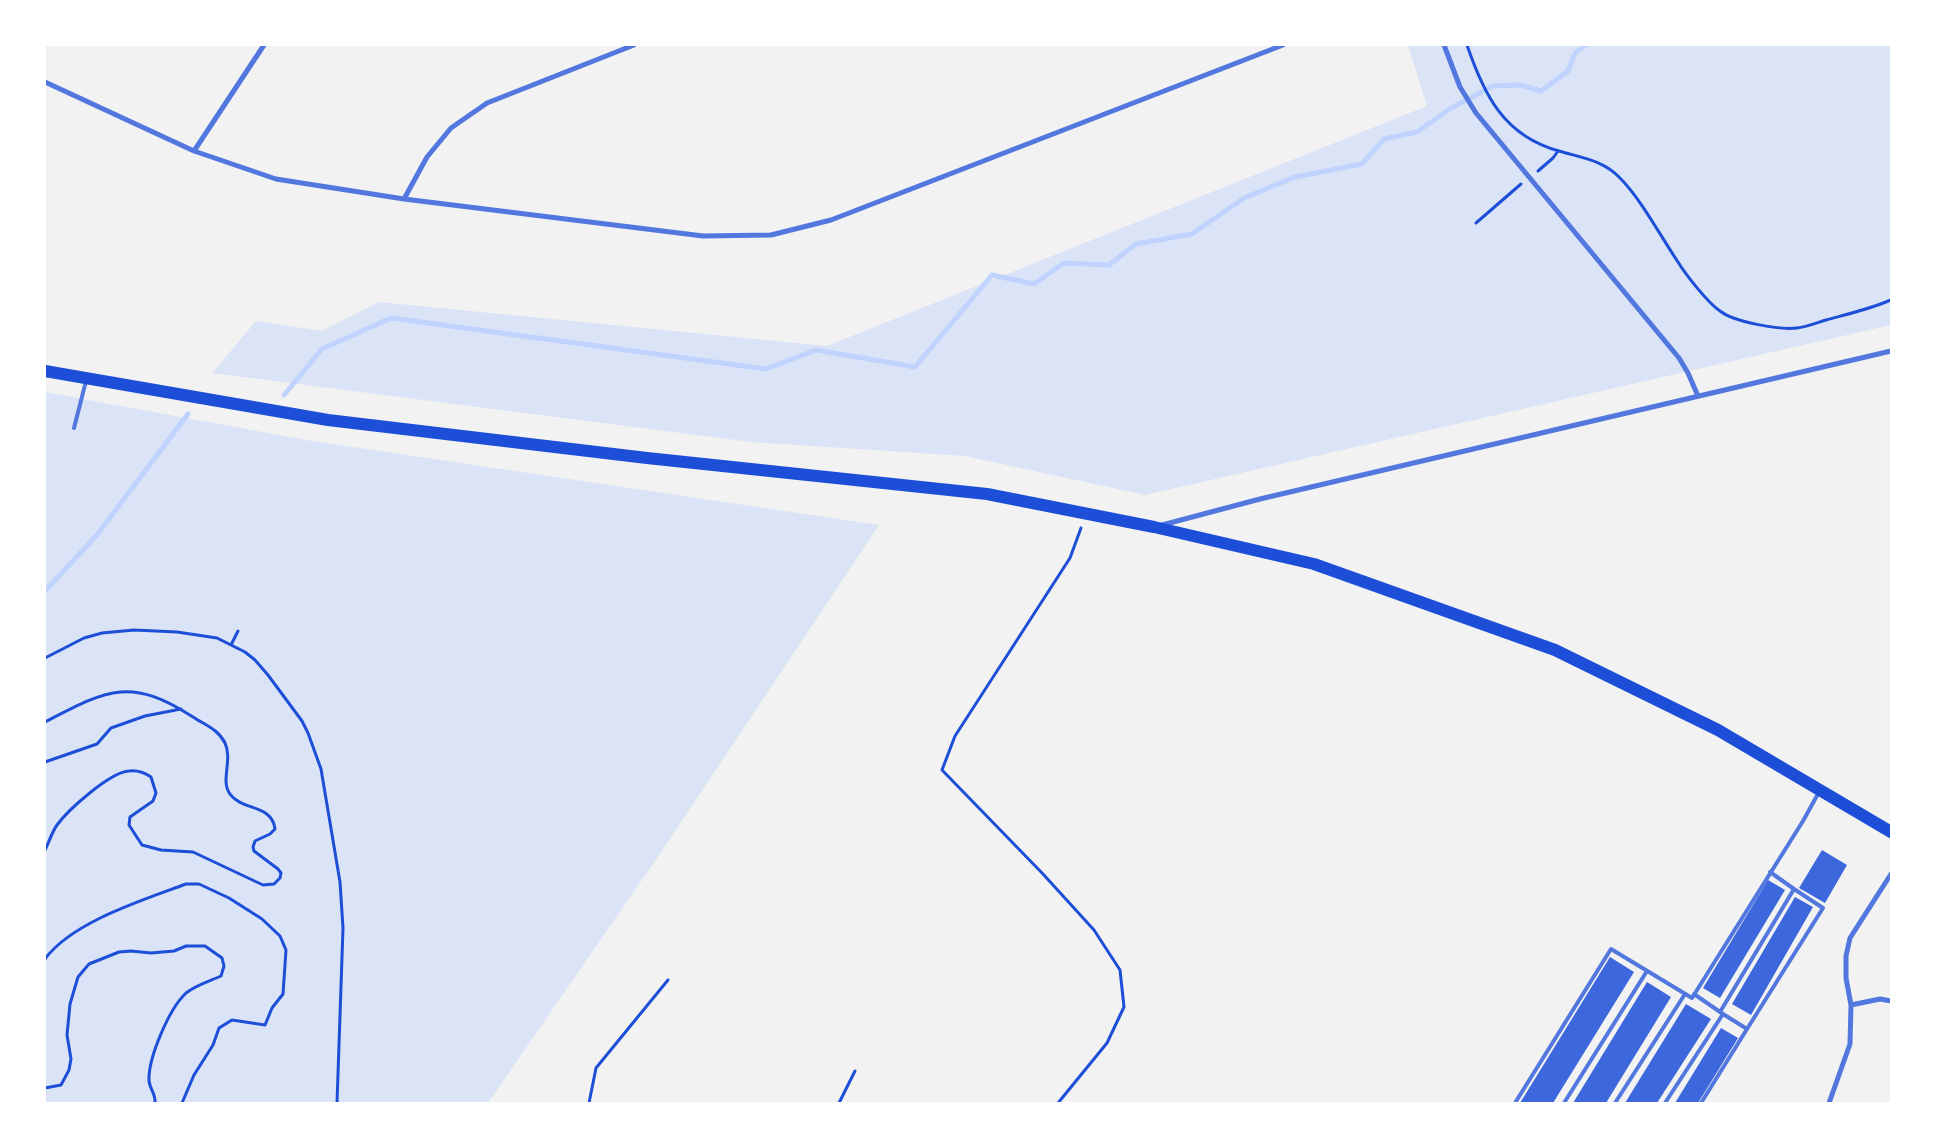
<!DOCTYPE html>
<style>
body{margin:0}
#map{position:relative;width:1936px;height:1148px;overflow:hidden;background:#f2f2f2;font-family:Montserrat,sans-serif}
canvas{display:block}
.frame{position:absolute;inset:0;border:46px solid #fff;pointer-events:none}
</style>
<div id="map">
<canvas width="1936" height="1148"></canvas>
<div class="frame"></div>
</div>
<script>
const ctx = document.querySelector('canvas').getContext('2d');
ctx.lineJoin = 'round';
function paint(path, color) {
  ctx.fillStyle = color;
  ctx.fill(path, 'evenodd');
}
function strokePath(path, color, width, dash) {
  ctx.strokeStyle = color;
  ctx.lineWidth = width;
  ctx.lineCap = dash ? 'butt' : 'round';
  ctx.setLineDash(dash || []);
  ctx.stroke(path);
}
paint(new Path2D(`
 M1408,45H1891V325L1145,495L965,456L751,442L212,373L256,321L322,331L379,302L827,346L1427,106Z
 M45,392L306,440L879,525L657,858L488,1103H45Z`), '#dbe4f7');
strokePath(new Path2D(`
 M284,395L322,349L391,318L766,369L816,350L915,367L992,275L1034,284L1064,263L1109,265L1136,244L1192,234L1244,198L1295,177L1362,164L1384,139L1417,132L1451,108L1493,86L1520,85L1541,91L1568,71L1575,53L1586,45
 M45,591L97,535L188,414`), '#bfd3fe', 5);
paint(new Path2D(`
 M1822,850L1847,865L1825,903L1799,888Z
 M1768,880L1785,890L1720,998L1703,988Z
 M1795,897L1813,907L1751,1015L1732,1004Z
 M1610,957L1634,972L1553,1103H1520Z
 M1647,982L1671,997L1606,1103H1573Z
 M1686,1004L1711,1019L1657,1103H1625Z
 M1721,1028L1738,1038L1698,1103H1675Z`), '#3d67dc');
strokePath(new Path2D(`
 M1467,45C1484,95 1504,136 1559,151C1582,158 1603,160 1620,178C1641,199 1661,237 1678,262C1686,275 1708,303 1720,311C1734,322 1779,330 1797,328C1806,327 1816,323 1826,320C1848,314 1870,309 1891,300
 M1538,171L1553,158L1558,151
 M1476,223L1521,184
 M231,645L238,631
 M45,658L84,638L102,633L134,630L177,632L217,638L245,652L255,660L268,675L302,721L308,733L321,769L340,882L343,928L337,1103
 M45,722C107,690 130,676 193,717C205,725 218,729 225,743C233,760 220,781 230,794C242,811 272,804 275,829L270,834L255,841L253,847L254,851L278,869L281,873L280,878L274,884L263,885L193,852L161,850L142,845L129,825L130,817L153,801L156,793L151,777C145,773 137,770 129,771C110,772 68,810 57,825C52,832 49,842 45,850
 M45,762L97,744L111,728L145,716L181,709
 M45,959C72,922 143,900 186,884H199L229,898L262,919L280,936L286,950L283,994L272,1008L265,1025L232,1020L219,1028L213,1045L194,1075L182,1103
 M45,1088L61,1085L69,1070L71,1059L67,1035L70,1004L78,977L89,964L119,952L131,951L151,953L174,951L186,946H205L222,958L224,966L221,976C210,981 196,985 186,993C169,1009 148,1058 149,1081C150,1089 156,1095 155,1103
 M589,1103L596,1068L668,980
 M839,1103L855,1071
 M1058,1103L1107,1043L1124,1007L1120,970L1094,930L1043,874L942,770L955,736L1070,558L1081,528`), '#1d4ed8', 3);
strokePath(new Path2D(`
 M74,428L86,381
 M1720,1012L1794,889L1770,872
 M1747,1029L1823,908L1794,889
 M1515,1103L1611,949L1692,998L1803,821L1819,792
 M1564,1103L1647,971
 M1615,1103L1685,994
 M1665,1103L1723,1014L1694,994
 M1701,1103L1747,1029L1723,1014`), '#5277de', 4);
strokePath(new Path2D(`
 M1444,45L1460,87L1476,113L1679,358L1688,373L1698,396
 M45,82L194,151L276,179L404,199L703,236L771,235L831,220L1283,45
 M194,151L264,45
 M404,199L427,157L451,128L487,103L634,45
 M1162,525L1260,499L1891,351
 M1851,1005L1880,999L1891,1001
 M1829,1103L1850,1044L1851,1005L1846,978V956L1850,938L1891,874`), '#5277de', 5);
strokePath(new Path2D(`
 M45,371L328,420L647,458L987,494L1154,527L1314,564L1555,650L1718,730L1891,832`), '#1d4ed8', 12);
</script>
